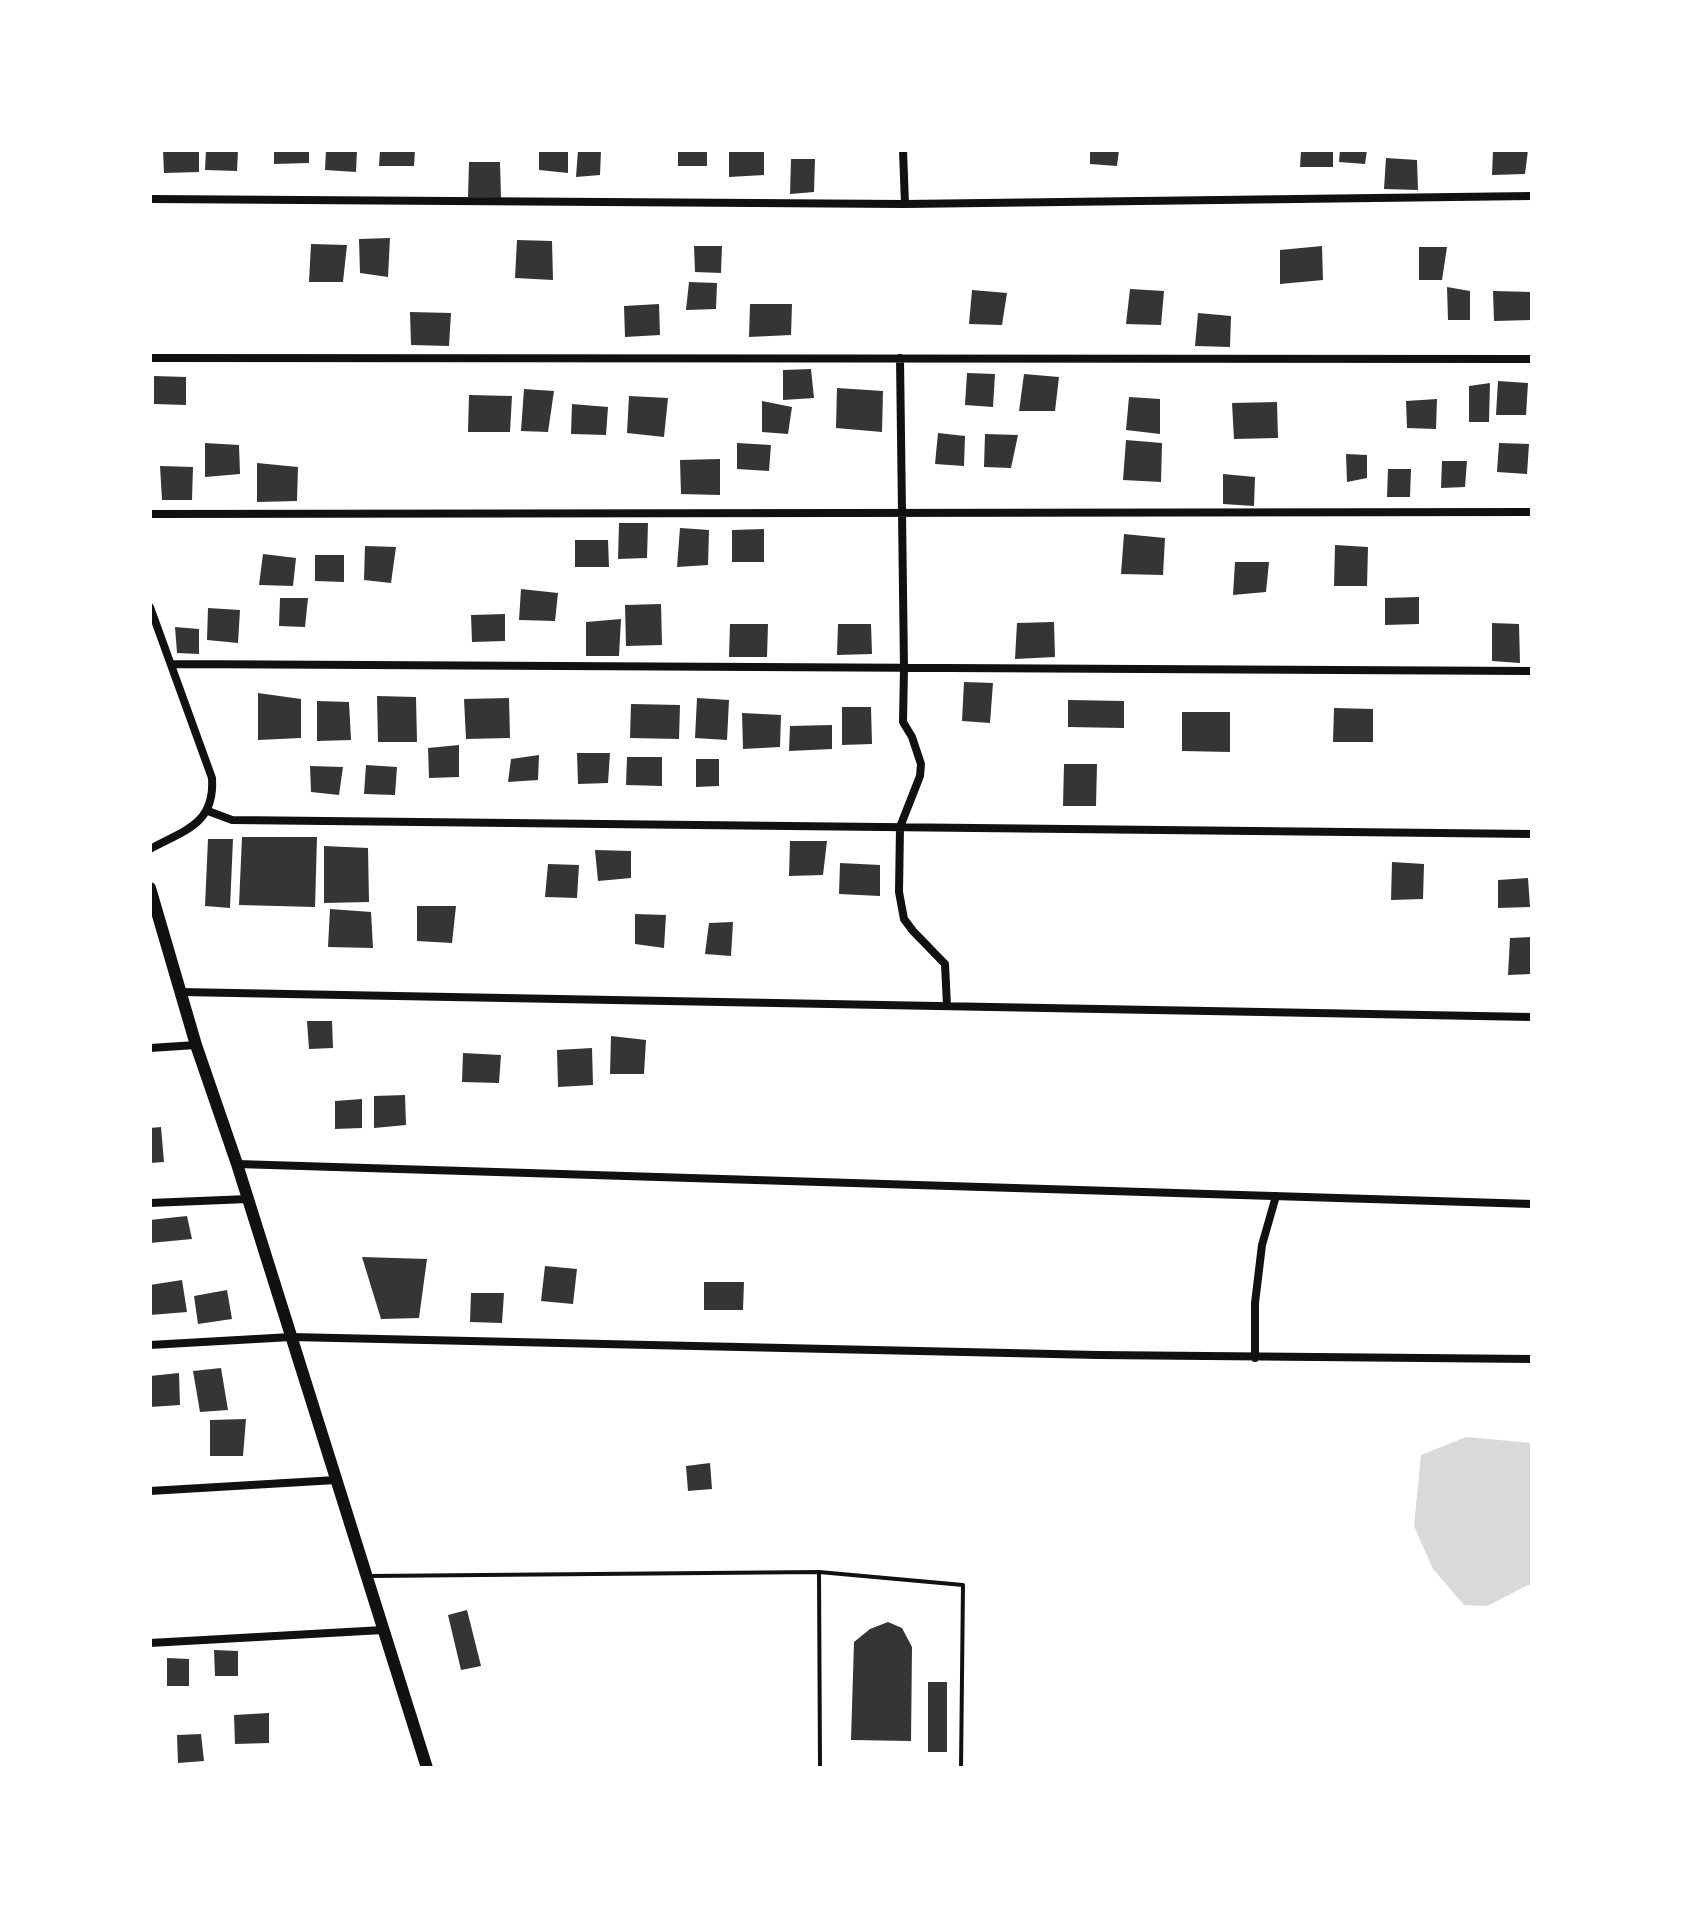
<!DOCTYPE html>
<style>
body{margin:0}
#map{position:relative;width:1682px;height:1918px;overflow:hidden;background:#fff;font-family:"Libre Baskerville",serif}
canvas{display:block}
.frame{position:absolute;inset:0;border:152px solid #fff;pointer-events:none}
</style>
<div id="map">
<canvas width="1682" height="1918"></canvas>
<div class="frame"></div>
</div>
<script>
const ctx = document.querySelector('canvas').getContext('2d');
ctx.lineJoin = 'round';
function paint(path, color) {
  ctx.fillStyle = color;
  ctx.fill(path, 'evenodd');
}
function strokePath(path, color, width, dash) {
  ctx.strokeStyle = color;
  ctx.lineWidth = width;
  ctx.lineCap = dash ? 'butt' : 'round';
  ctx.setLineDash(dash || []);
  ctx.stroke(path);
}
paint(new Path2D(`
 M1466,1437L1532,1443V1586L1528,1585L1487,1606L1464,1605L1433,1569L1414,1526L1421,1455Z`), '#d9d9d9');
paint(new Path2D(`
 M163,150H199V172L164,173Z
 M206,150H238L237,171L205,170Z
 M274,150H309V163L274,164Z
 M326,150H357L356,172L325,170Z
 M380,150H415L414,166H379Z
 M539,150H568V173L539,170Z
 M578,150H601L600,175L576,177Z
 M678,150H707V166H678Z
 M729,150H764V175L729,177Z
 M1090,150H1119L1117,166L1090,164Z
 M1301,150H1333V167H1300Z
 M1340,150H1367L1365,164L1339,162Z
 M1493,150H1528L1525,174L1492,175Z
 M1386,158L1417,160L1418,190L1384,189Z
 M791,159H815L814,192L790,194Z
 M469,162H500L501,198L468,197Z
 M390,238L388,277L360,273L359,239Z
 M517,240L552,241L553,280L515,278Z
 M311,244L347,245L343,282H309Z
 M694,246H722L721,273L695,272Z
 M1322,246L1323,280L1280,284V250Z
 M1419,247H1447L1442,280H1419Z
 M689,282L717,283L716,309L686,310Z
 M1447,287L1470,291V320H1448Z
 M1130,289L1164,291L1161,325L1126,324Z
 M972,290L1007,293L1002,325L969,324Z
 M1493,291L1532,292V320L1494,321Z
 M659,304L660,335L625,337L624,306Z
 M750,304H792L791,335L749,337Z
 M410,312L451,313L449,346L411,345Z
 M1198,313L1231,316L1230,347L1195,346Z
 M811,369L814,398L783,400V370Z
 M967,373L995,374L993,407L965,405Z
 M1024,374L1059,377L1055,411H1019Z
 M154,376L186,377V405L154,404Z
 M1498,381L1528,383L1526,415H1496Z
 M1490,383L1489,422H1469V386Z
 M837,388L883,391L882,432L836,428Z
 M524,389L554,391L548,432L521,431Z
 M469,395L512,396L510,432H468Z
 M629,396L668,398L664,437L627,433Z
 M1129,397L1160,399V434L1126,430Z
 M1437,399L1436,429L1407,428L1406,401Z
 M762,401L792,407L788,434L762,432Z
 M1277,402L1278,438L1234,439L1232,403Z
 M572,404L608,407L606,435L571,434Z
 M938,433L965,436L964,466L935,464Z
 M985,434L1018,435L1011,468L984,467Z
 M1126,440L1162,443L1161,482L1123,480Z
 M205,443L239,445L240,474L205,477Z
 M737,443L771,445L769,471L737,469Z
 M1499,443L1529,444L1527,474L1497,472Z
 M1346,454L1367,455V478L1347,482Z
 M720,459V495L681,494L680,460Z
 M1442,461H1467L1465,487L1441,488Z
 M257,463L298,467L297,501L257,502Z
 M160,466L193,467L192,500H162Z
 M1388,469H1411L1410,497H1387Z
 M1223,474L1255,477L1254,506L1223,504Z
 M619,523H648L647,558L618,559Z
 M680,528L709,530L708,565L677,567Z
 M764,529V562H732V530Z
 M1124,534L1165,538L1163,575L1121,574Z
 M575,540H608L609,567H575Z
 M1335,545L1368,547L1367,586H1334Z
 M365,546L396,547L391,583L364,580Z
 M263,554L296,558L293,586L259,585Z
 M315,555H344V582L315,581Z
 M1235,562H1269L1266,592L1233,595Z
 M521,589L558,593L555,621L519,620Z
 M1419,597V624L1385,625V598Z
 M280,598H308L305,627L279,626Z
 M661,604L662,645L626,646L625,605Z
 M208,608L240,610L238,643L207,640Z
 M505,614V641L472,642L471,615Z
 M621,619L619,656H586V622Z
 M1054,622L1055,657L1015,659L1017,623Z
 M1492,623L1519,624L1520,663L1492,661Z
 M730,624H768L767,657H729Z
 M838,624H871L872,654L837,655Z
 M175,627L199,629V654L177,653Z
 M964,682L993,683L990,723L962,721Z
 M258,693L301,699V738L258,740Z
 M377,696L416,697L417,742H378Z
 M509,698L510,738L466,739L464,699Z
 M697,698L729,700L727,740L695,738Z
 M1068,700L1124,701V728L1068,727Z
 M317,701L349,702L351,740L317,741Z
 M631,704L680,705L679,739L630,738Z
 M842,707H871L872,744L842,745Z
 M1334,708L1373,709V742H1333Z
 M1182,712H1230V752L1182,751Z
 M742,713L781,715L780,747L743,749Z
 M832,725V749L789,751L790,726Z
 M459,745V777L429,778L428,748Z
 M577,753H610L608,783L578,784Z
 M539,755L538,780L508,782L511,759Z
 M627,757H662V786L626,785Z
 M696,759H719V786L696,787Z
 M1064,764H1097L1096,806H1063Z
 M366,765L397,767L395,795L364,794Z
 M310,766L343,767L339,795L311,792Z
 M242,837H317L315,907L239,905Z
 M208,839H233L230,908L205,906Z
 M790,841H827L823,875L789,876Z
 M324,846L368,848L369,902L324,903Z
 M595,850L631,851V878L598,881Z
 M1392,862L1424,864L1423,899L1391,900Z
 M840,863L880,865V896L839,894Z
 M548,864L579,865L577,898L545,897Z
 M1528,878L1530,907L1498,908V880Z
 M417,906H456L452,943L417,941Z
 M330,909L371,912L373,948L328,947Z
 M635,914L666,915L664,948L635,944Z
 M733,922L731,956L705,954L709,923Z
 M1532,937V974L1508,975L1510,938Z
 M307,1021H332L333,1048L309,1049Z
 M611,1036L646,1040L644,1074H610Z
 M592,1048L593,1085L558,1087L557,1050Z
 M463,1053L501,1055L499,1083L462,1082Z
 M405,1095L406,1125L374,1128V1096Z
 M362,1099V1128L335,1129V1101Z
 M161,1127L164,1162L150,1163V1128Z
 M187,1216L192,1239L150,1243V1220Z
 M362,1257L427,1259L419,1318L381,1319Z
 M545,1266L577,1269L573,1304L541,1301Z
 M182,1280L187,1312L150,1315V1285Z
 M704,1282H744L743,1310H704Z
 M227,1290L232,1319L198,1324L194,1296Z
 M471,1293H504L502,1323L470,1322Z
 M221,1368L228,1410L200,1412L193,1371Z
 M179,1373L180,1405L150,1407V1376Z
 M246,1419L243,1456H210V1420Z
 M710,1463L712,1489L688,1491L686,1466Z
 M467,1610L481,1666L461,1670L448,1615Z
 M888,1622L902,1628L912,1647L911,1741L851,1740L854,1642L870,1629Z
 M214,1650L238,1651V1676H215Z
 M167,1658L189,1659V1686H167Z
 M928,1682H947V1752H928Z
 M269,1713V1743L235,1744L234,1715Z
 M201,1734L204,1761L178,1763L177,1735Z`), '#353535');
strokePath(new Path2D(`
 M370,1576L819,1572
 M820,1768L819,1572L963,1585L961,1768`), '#111', 4);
strokePath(new Path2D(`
 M903,150L905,204
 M150,199L905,204L1532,196
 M150,358L1532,359
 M900,358L904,668L903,722L912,737L921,764L920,776L900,827L899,892L904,919L913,931L945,964L947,1006
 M150,514L1532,512
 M150,607L212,778C215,824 185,830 150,849
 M172,664L1532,671
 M208,811L232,820L1532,834
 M180,992L1532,1017
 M150,1048L196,1045
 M237,1164L1532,1204
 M150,1203L248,1199
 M150,1345L291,1337L1098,1355L1532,1359
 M1255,1358V1303L1262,1245L1276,1196
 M150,1491L336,1480
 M150,1643L383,1630`), '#111', 8);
strokePath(new Path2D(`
 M150,888L196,1045L237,1164L427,1768`), '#111', 12);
</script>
